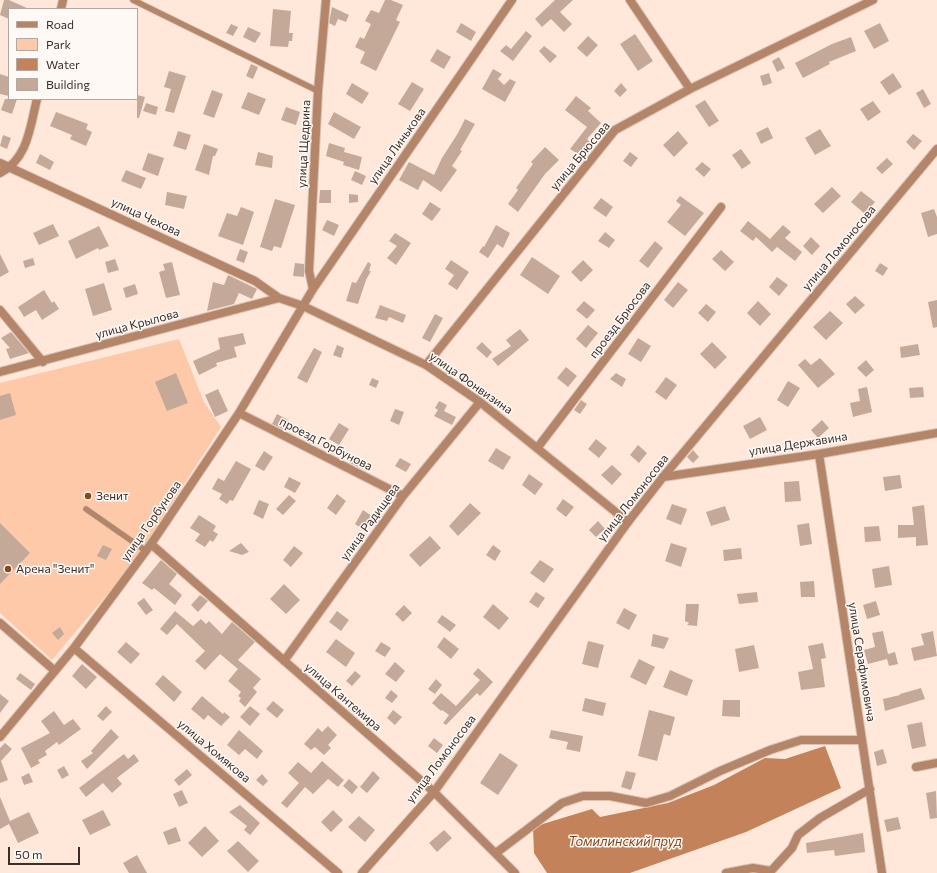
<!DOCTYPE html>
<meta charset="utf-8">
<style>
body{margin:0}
#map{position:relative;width:937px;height:873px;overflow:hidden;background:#ffe8da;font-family:Commissioner,sans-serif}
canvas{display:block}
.legend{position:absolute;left:8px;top:8px;width:130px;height:92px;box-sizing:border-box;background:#fff9f5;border:1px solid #b0a8a3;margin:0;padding:5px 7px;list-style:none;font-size:12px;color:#392e28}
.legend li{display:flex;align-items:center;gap:8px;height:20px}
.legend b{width:20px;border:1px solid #b0a8a3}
.scale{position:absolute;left:8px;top:847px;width:72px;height:18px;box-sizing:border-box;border:2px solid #392e28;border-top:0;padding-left:5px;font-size:12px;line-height:14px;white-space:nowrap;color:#392e28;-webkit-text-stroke:3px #fff9f5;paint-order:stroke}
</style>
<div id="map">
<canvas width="937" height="873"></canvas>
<ul class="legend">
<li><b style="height:5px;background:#b48568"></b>Road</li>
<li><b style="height:11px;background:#fec9a8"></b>Park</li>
<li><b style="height:11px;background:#c38259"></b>Water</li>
<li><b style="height:11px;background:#c4a998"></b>Building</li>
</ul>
<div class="scale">50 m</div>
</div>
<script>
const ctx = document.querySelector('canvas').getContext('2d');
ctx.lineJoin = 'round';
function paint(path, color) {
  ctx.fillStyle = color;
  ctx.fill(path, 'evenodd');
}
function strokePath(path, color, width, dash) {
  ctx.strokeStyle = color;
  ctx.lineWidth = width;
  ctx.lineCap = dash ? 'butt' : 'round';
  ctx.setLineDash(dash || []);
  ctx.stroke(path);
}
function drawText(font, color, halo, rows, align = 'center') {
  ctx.font = font + ' Commissioner,sans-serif';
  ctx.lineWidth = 3;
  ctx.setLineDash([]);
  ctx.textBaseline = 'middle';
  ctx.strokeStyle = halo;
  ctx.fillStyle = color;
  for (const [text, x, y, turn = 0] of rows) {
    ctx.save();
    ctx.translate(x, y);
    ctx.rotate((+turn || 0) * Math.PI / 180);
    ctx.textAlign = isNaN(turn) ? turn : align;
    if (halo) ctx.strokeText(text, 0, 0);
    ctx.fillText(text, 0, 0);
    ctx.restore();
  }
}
paint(new Path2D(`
 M179,339L204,402L221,427L132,565L52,660L0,613V383Z`), '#fec9a8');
paint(new Path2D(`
 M825,746L841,788L746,832L630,873H547L534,853L533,827L592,809L600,817L668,803L714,785L765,758L785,759Z`), '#c38259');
paint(new Path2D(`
 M4,0H9L29,9H9V19L0,15Z
 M385,0H391L403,5L396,20L400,22L376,71L360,63L365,52L355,47L360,37L364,39L371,24L365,21L371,10L379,13Z
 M555,0H573L560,12L572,24L564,32L551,19L542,27L535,19Z
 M332,7L349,15L346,22L338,19L335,26L329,23Z
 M273,9L291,11L289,33H293L292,41H289L288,47L270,46Z
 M461,23L476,32L471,41L456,32Z
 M880,23L889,41L874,49L864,31Z
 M231,24L238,27L233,36L226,33Z
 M248,27L261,33L255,43L243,37Z
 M526,31L532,36L513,61L500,51L506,45L511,49Z
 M635,34L653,61L638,71L620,44Z
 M588,36L598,45L587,57L577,48Z
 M851,37L856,51L829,62L830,64L803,78L795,63L832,44Z
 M544,46L557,56L550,63L539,51Z
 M437,49L451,57L444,69L430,61Z
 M779,57L785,68L777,72L772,61Z
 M251,64L258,67L253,79L246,76Z
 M493,69L502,74L498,79L504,85L510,79L516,82L505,102L482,89Z
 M169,71L186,76L174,113L165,111L171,89L164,87Z
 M769,73L772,83L763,86L760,76Z
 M893,73L902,87L889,95L880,82Z
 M0,74L9,77V96L0,94Z
 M412,82L424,89L410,111L398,104Z
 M352,83L369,93L362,104L346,94Z
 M621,83L627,90L620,97L614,91Z
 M923,89L931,104L924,108L916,93Z
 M212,90L223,94L214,118L203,114Z
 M248,92L266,99L259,115L241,108Z
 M137,95L145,97L139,118H137Z
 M576,96L591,108L588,111L601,123L587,139L591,143L581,156L570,149L587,127L565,110Z
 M5,99H17L12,114L1,110Z
 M705,100L719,121L709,127L695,106Z
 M873,101L881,112L868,121L860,109Z
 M146,103L158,107L156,115L143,111Z
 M286,107L300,112L296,125L281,120Z
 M56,112L88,124L86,129L92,132L86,146L70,139L72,135L50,126Z
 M334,112L361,127L354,139L328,124Z
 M465,119L475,124L460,150L462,151L452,166L457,170L441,192L423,180L418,190L399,180L409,162L434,175L442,158L458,133Z
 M768,127L773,138L761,144L756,133Z
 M820,129L831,146L815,155L805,138Z
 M178,131L191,135L186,150L173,146Z
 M678,131L688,143L674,157L663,145Z
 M913,134L922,141L914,150L906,142Z
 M3,135L11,138L7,149L0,146Z
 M329,143L345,148L344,152L362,157L359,170L343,165L344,162L326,156Z
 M204,144L218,149L215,156H213L209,175L195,170Z
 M545,147L559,160L545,174L518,212L508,204L518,190L516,188L533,164L531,162Z
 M741,149L751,163L742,169L732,155Z
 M258,152L273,156L272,168L255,165Z
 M630,152L638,158L631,167L623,161Z
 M148,153L164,158L158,176L142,170Z
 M40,154L54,162L50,170L36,163Z
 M887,158L893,164L882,174L876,168Z
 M702,162L711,169L704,177L695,169Z
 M126,170L146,178L141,189L121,181Z
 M355,171L366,176L362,185L351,180Z
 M832,187L841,196L823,213L814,204Z
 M320,190H331V203H319Z
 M861,191L875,202L865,214L851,202Z
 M167,192L187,196L184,209L165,205Z
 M349,194L358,195V202L349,203Z
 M680,196L704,213L685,236L667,222L681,205L676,201Z
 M601,198L613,207L606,217L593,208Z
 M275,199L295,205L281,248L274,246L272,251L260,247Z
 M430,202L441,209L432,221L422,214Z
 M241,207L254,212L243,245L218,236L227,213L237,216Z
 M934,209L937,217V234L928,237L921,213Z
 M327,220L339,225L334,236L322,230Z
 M748,221L770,239L783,225L791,232L785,238L802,252L795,261L777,247L772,252L756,237L753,241L740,231Z
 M53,224L59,236L39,245L33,233Z
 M496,225L510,233L503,248L497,244L488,258L479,252L483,246L484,247Z
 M99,226L109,246L99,250L98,248L76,259L68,241Z
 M605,232L615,240L609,248L598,241Z
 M395,233L411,243L396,265L387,258L397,246L389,241Z
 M811,237L820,246L812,255L803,246Z
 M655,241L663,248L648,268L639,261Z
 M240,249L248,252L244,263L236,260Z
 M721,250L734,262L725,271L712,259Z
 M0,254L9,272L0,277Z
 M532,257L560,276L548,294L520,275Z
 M33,258L35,265L25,268L23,261Z
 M115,259L119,270L108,273L105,262Z
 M451,260L469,272L457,290L448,284L454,275L445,269Z
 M583,260L593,270L581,282L571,272Z
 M172,262L180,295L166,298L159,272L165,270L163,264Z
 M368,262L371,264L369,271H371L366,280L358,304L346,301L352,282L356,283Z
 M295,263L304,264V277L293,276Z
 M880,263L888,268L883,276L875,271Z
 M228,275L257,289L252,299L239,293L234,304L207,311L213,282L224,285Z
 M777,277L788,285L779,296L769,287Z
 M678,282L688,290L673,308L664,300Z
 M104,283L112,310L93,316L85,289Z
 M135,284L138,294L126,298L123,288Z
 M44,290L52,303L54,301L59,309L42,320L36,310L24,317L18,307Z
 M855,296L865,305L855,314L846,304Z
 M937,300V327L933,328L928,302Z
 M584,301L595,310L587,319L576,310Z
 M758,301L771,314L760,326L747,313Z
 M706,304L716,312L708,322L698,313Z
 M380,305L406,315L403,323L389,317L387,321L375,318Z
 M830,311L843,323L826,340L813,327Z
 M435,314L443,318L430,342L422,338Z
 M588,325L598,333L586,348L576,339Z
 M520,329L529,340L498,366L492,359L511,346L506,340Z
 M11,332L29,353L10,359L6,349L10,348L1,338Z
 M243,333L246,344L234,347L237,357L216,363L217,366L199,375L193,361L220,349L218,338Z
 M638,338L651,346L641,362L628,354Z
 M482,342L492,352L487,358L476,348Z
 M712,342L727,357L715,369L700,354Z
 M918,344L920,355L901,358L900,347Z
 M337,345L344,348L341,358L333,355Z
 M314,348L322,352L307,383L297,378Z
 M820,358L835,374L818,388L798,365L805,359L811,365Z
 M866,360L874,370L866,377L857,368Z
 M566,367L577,376L568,387L557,378Z
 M176,373L188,403L167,411L155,382Z
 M616,373L626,379L622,387L610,379Z
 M666,377L677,385L666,400L655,392Z
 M372,378L379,381L376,388L369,385Z
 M788,381L800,388L788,407L777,400Z
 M867,387L872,412L853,417L850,403L860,401L858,389Z
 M923,387L924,397L910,398L909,388Z
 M218,389L228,411L215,417L205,395Z
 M10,393L16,415L0,420V396Z
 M581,400L587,404L580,414L574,410Z
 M439,401L447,405L444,411L456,417L452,425L434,416L438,410L435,408Z
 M395,409L404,412L399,425L390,421Z
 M277,414L288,420L283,429L272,424Z
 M760,417L767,430L750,439L743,426Z
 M822,420L829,428L818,438L811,430Z
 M339,423L349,429L339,445L329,439Z
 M596,439L607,448L599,458L588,449Z
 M638,445L647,453L639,463L630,455Z
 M496,448L511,457L503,470L488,461Z
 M693,450L699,457L693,463L687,457Z
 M264,451L273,457L264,471L255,466Z
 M353,456L366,462L363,469L350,463Z
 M400,458L411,464L406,472L395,466Z
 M236,461L251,469L233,501L230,500L227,504L219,499L222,494L212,489L218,478L224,481Z
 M612,465L622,474L612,485L601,475Z
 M529,474L543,484L535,495L522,485Z
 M900,475L902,488L885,491L883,477Z
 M289,477L301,483L295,493L284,487Z
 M799,481L801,501L785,502L784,482Z
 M337,494L346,501L336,515L327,508Z
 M289,495L296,501L283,515L276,509Z
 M563,499L574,507L566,517L556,509Z
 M259,500L269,504L263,519L253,514Z
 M470,503L481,513L458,536L449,526Z
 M672,504L687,509L681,525L666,519Z
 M924,505L928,545L916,546V537L898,538V525H914L912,507Z
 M725,506L730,520L711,526L706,512Z
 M363,510L372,516L364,530L355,524Z
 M199,515L216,526L213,531L218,534L213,542L210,540L205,547L195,541L200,534L190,528Z
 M598,521L605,529L596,537L589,530Z
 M0,523L30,553L0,584Z
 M809,523L812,544L800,546L797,525Z
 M879,526L881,541L865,542L864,527Z
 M430,536L441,548L420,567L409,555Z
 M241,543L249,552L242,555L229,551Z
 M671,543L687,548L681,567L665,561Z
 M103,545L112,549L106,560L97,556Z
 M493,545L501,551L495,561L486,555Z
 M294,546L303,553L291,567L283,560Z
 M741,548L742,559L724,561L723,550Z
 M161,560L177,574L169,584L182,595L175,605L154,588L152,590L142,583Z
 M540,560L554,569L544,583L530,573Z
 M889,566L892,585L875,588L872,569Z
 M814,581L815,597H801L800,582Z
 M284,584L300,600L286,614L270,599Z
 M536,592L545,598L538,608L529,602Z
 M757,592L758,602L739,604L737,594Z
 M200,595L208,601L198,612L191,605Z
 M144,598L153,610L146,615L137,603Z
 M876,601L880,615L867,619L863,605Z
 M493,604L509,618L499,630L483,617Z
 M686,604H699L697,626L687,625L689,623L685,621Z
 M404,605L412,613L403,622L395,614Z
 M624,608L637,615L629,630L616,623Z
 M175,611L193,626L201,619L206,624L209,621L222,634L232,622L255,642L238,660L261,679L253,688L257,692L245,707L239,701L241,698L238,696L241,692L228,681L238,669L220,654L205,670L195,661L205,651L177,624L167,635L160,629Z
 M337,611L349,620L341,631L329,622Z
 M442,615L456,625L450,632L437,622Z
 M60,627L64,634L58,640L52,633Z
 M883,631L888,654L895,652L898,664L889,666L887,659L868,664L864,650L875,647L872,633Z
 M933,631L937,656L914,661L911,648L924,645L921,634Z
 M653,634L669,638L664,649L651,646Z
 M444,637L459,649L451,659L437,647Z
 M336,639L355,653L346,667L326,652Z
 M588,641L604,645L598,668L582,664Z
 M126,642L140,654L131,664L117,652Z
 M381,642L391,648L385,657L375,651Z
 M823,643L826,658L821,659L825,687L801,690L798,672L813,669L808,646Z
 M754,645L759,668L739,672L735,649Z
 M639,659L655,667L646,685L630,677Z
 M395,662L405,671L396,682L385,674Z
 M82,664L97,677L86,689L72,676Z
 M478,668L493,682L480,696L477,693L446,725L443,723L449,715L442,710L441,711L432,703L441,693L456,706L480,680L473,674Z
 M670,670L693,680L687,696L663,687Z
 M355,671L361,676L352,686L346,681Z
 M20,673L35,684L31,690L16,679Z
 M163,675L182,692L174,702L155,684Z
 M436,679L442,685L435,694L428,689Z
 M921,688L925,699L885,711L883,699L900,695V694Z
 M391,690L398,696L392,703L385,698Z
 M0,694L9,701L0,713Z
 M202,696L223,714L224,712L230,717L221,726L208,715L204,720L191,709Z
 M585,698L606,703L603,716L582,711Z
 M723,700H740V717L722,716Z
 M273,701L284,710L277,718L266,709Z
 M106,706L112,712L103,721L97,716Z
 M250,706L260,714L250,726L240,717Z
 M393,710L402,717L395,725L387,718Z
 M649,710L675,717L670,736L664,734L657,761L638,756Z
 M54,711L64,725L73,719L81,729L59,745L57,742L45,751L47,755L38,760L40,763L31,768L21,748L50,733L41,721Z
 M922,722L926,746L912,749L907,725Z
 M328,726L337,735L328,745L331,748L324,755L315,747L311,750L304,744L318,728L322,732Z
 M111,729L119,737L87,769L81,761L93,753L91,751Z
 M239,730L263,751L257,759L245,749L239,755L227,745Z
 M551,730L583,736L580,752L566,749L568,742L549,738Z
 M434,738L443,745L437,753L428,746Z
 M5,743L12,749L1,761L8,780L0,783V748Z
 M883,749L887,763L877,766L874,752Z
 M500,753L518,765L498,795L480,783Z
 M124,754L128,759L134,754L139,761L117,778L122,784L112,793L103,783L86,797L79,788Z
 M322,761L344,780L338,787L328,779L313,794L305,787L287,808L281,803L299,783L288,773L298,762L311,773Z
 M64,766L69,775L62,779L57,770Z
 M187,769L192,775L179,786L174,780Z
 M373,771L380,778L367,793L360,787Z
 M626,771L636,773L631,790L621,787Z
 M29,773L33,782L24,785L21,777Z
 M262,774L268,781L263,786L256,780Z
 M349,779L358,787L352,794L343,786Z
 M182,790L188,803L179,807L173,794Z
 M936,791L937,818L930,819L926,793Z
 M0,797L10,821L29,812L39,833L18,843L9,824L0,829Z
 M240,805L260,823L250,835L244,830L247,826L229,812Z
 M103,810L111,825L90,835L82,820Z
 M333,810L343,820L331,832L321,822Z
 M359,816L375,830L365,842L348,827Z
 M898,817L901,829L887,832L884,820Z
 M205,826L219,841L202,857L188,843Z
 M176,827L181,841L168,845L163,832Z
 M444,830L452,838L437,852L429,843Z
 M863,833L865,852L835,856L834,850L807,853L806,843Z
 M238,841L259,861L248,872L227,851Z
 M137,855L147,873H129L123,863Z`), '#c4a998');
const service = new Path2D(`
 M133,0L318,91
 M86,509L146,551`);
const minor = new Path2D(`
 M630,0L690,89
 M61,9L63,0
 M0,163L255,281L279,298L303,306L426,365L480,402L628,522
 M0,173C28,159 30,127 37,99
 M313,289L309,271L318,91L326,0
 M0,310L43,362
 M426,365L615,130L690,89L873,0
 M0,372L279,298
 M239,413L403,496
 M538,447L721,207
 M819,454L882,873
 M663,477L819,454L937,433
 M151,544L434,792L515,873
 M0,623L55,671
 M74,648L338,873
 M284,661L403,496L480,402
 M0,737L74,648L151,544L239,413L313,289L512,0
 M916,767L937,763
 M496,853L562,803L583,796H610L646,803L670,796L720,771L770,750L801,740H862
 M771,871L792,848L798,835L820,818L870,789
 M726,873L753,868L771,871`);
const tertiary = new Path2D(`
 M362,873L434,792L628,522L663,477L937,149`);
strokePath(service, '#d7c3b6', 7);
strokePath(minor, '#d7c3b6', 10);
strokePath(tertiary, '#d7c3b6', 10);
strokePath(service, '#b48568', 5.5);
strokePath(minor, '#b48568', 8);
strokePath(tertiary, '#b48568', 8);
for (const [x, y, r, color] of [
 [88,496,4,"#8a4816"],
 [8,569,4,"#8a4816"]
]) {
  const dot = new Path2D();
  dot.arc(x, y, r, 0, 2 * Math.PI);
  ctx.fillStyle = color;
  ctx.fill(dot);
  strokePath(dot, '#fff9f5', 1.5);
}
drawText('12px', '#392e28', '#fff9f5', [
 ["улица Щедрина",304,144,-87],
 ["улица Линькова",397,146,-55],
 ["улица Брюсова",580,156,-50],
 ["улица Чехова",146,217,25],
 ["улица Ломоносова",839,248,-50],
 ["проезд Брюсова",620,320,-53],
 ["улица Крылова",137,324,-15],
 ["улица Фонвизина",471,383,35],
 ["проезд Горбунова",326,444,27],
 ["улица Державина",798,444,-9],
 ["улица Ломоносова",633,498,-52],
 ["улица Горбунова",151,521,-55],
 ["улица Радищева",370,522,-54],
 ["улица Серафимовича",862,662,81],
 ["улица Кантемира",343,697,41],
 ["улица Хомякова",214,751,40],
 ["улица Ломоносова",441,759,-53]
]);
drawText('12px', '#392e28', '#fff9f5', [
 ["Зенит",96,496],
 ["Арена \"Зенит\"",16,569]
], 'left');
drawText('italic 13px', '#834517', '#fff9f5', [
 ["Томилинский пруд",625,842]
]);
</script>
